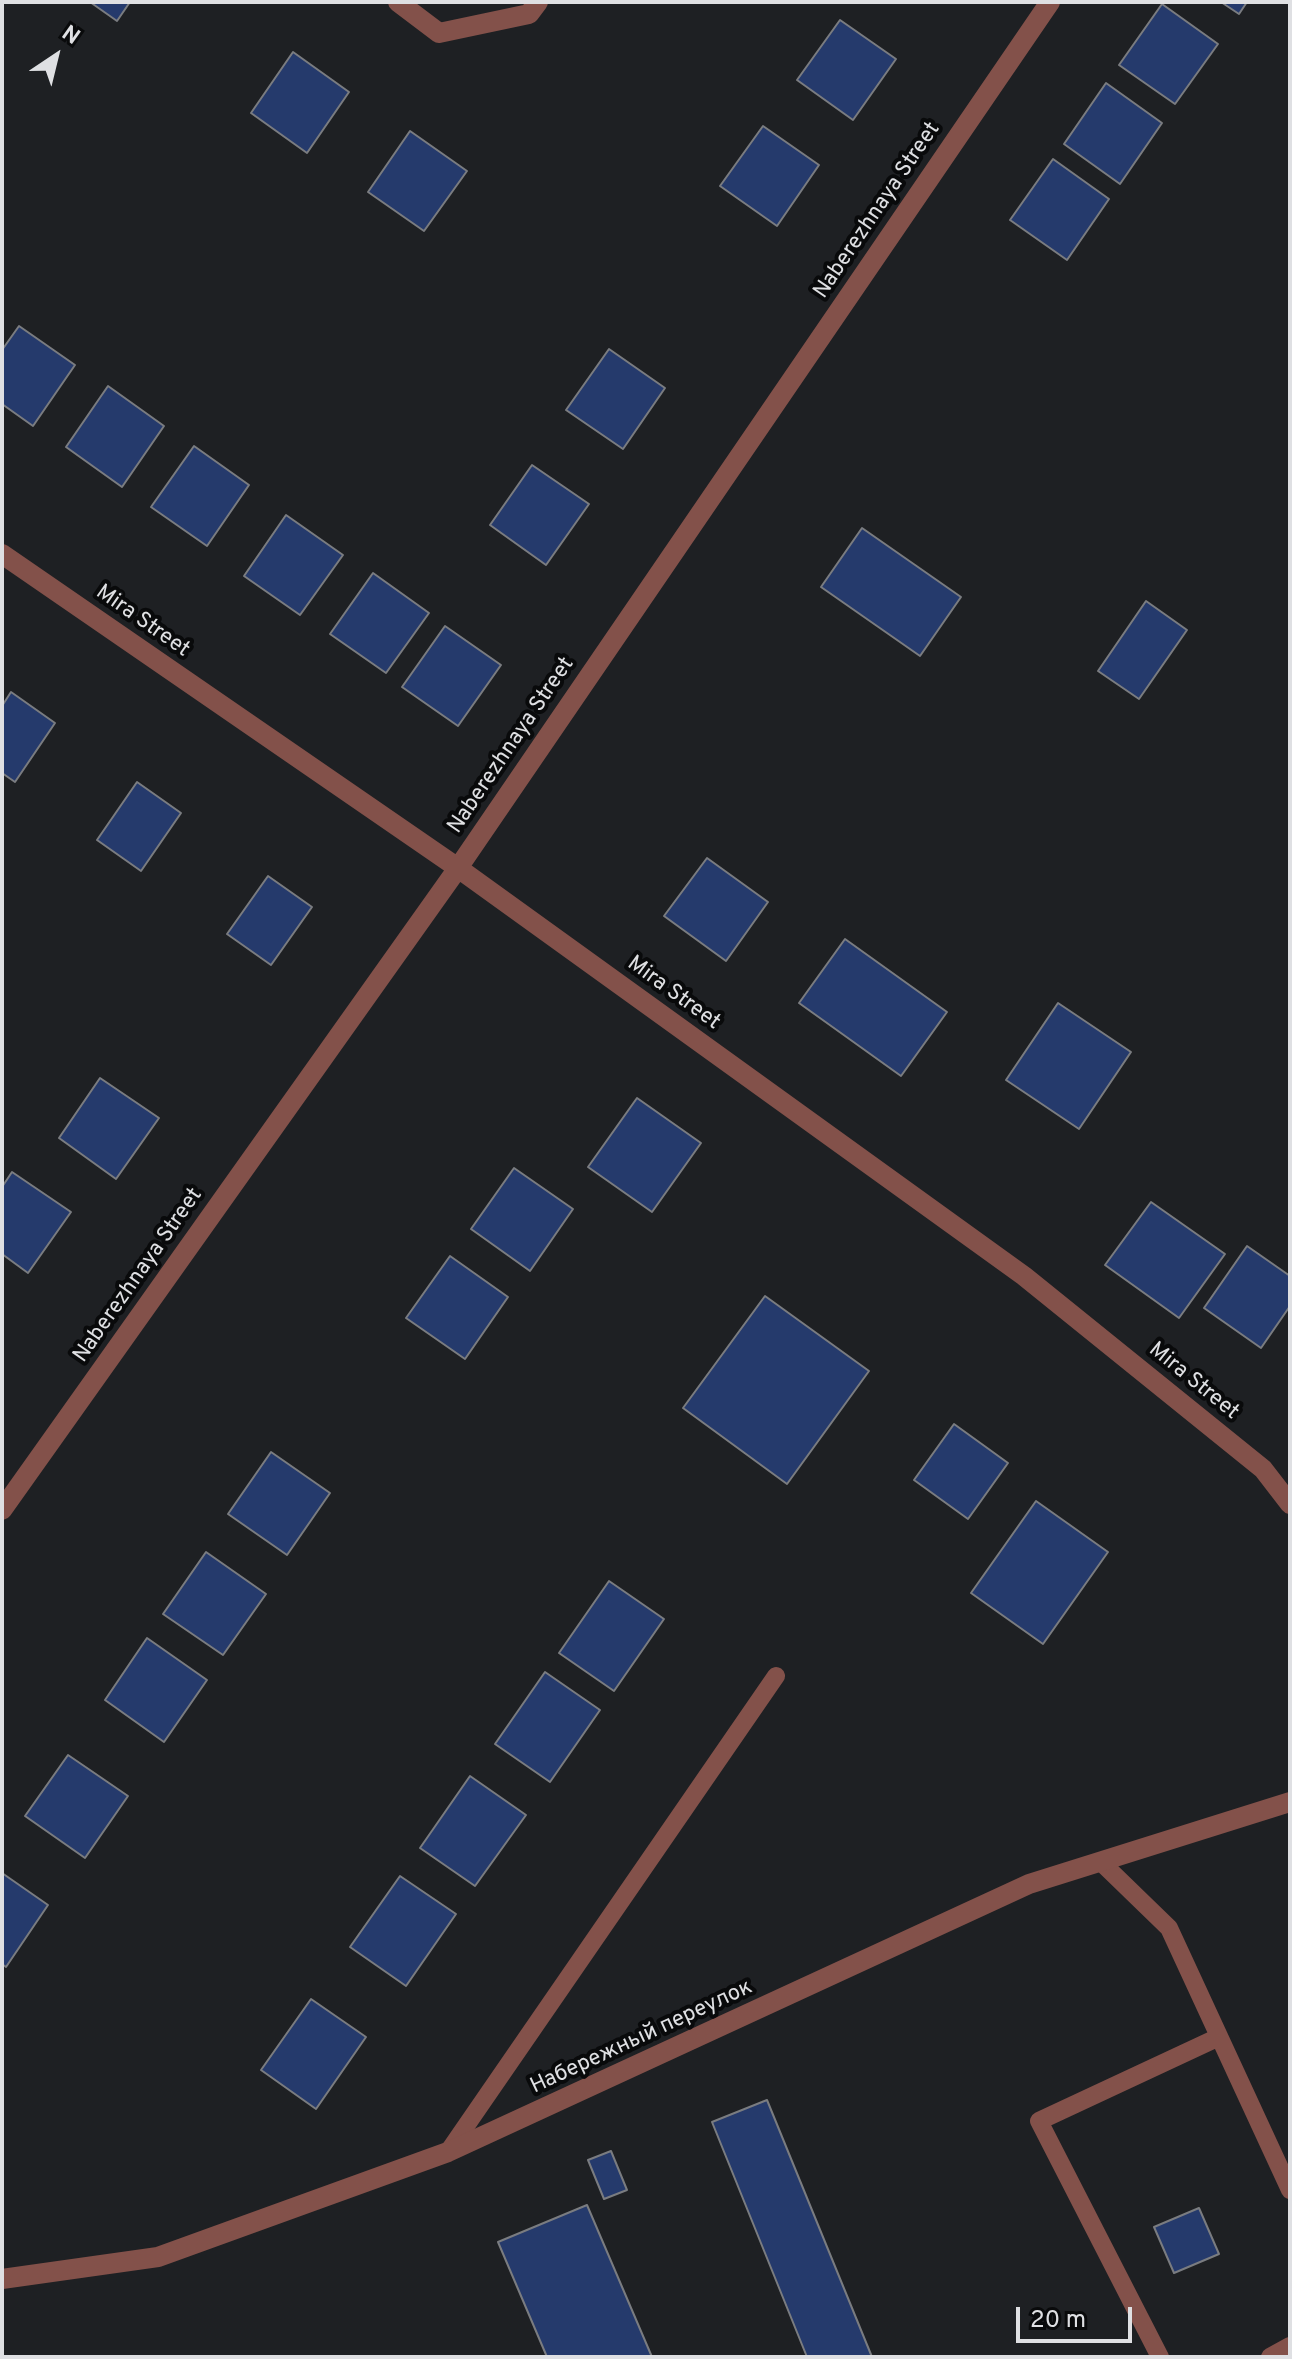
<!DOCTYPE html>
<meta charset="utf-8">
<style>
body{margin:0}
#map{position:relative;width:1292px;height:2359px;overflow:hidden;background:#1e2023;font-family:Overpass,sans-serif}
canvas{display:block}
.frame{position:absolute;inset:0;border:4px solid #dfe0e3;pointer-events:none}
.north{position:absolute;left:16px;top:16px;width:80px;height:80px;-webkit-text-stroke:6px #090a0b;paint-order:stroke;rotate:35deg;font-size:22px;font-weight:700;line-height:32px;text-align:center;color:#dfe0e3}
.north::after{content:'';display:block;margin:auto;width:28px;height:36px;background:#dfe0e3;clip-path:polygon(50% 0,100% 100%,50% 72%,0 100%)}
.scale{position:absolute;left:1016px;top:2307px;width:116px;height:36px;box-sizing:border-box;border:4px solid #dfe0e3;border-top:0;padding-left:10px;font-size:24px;line-height:28px;white-space:nowrap;color:#dfe0e3;-webkit-text-stroke:6px #090a0b;paint-order:stroke}
</style>
<div id="map">
<canvas width="1292" height="2359"></canvas>
<div class="frame"></div>
<div class="north">N</div>
<div class="scale">20 m</div>
</div>
<script>
const ctx = document.querySelector('canvas').getContext('2d');
ctx.lineJoin = 'round';
function paint(path, color) {
  ctx.fillStyle = color;
  ctx.fill(path, 'evenodd');
}
function strokePath(path, color, width, dash) {
  ctx.strokeStyle = color;
  ctx.lineWidth = width;
  ctx.lineCap = dash ? 'butt' : 'round';
  ctx.setLineDash(dash || []);
  ctx.stroke(path);
}
function drawText(font, color, halo, rows, align = 'center') {
  ctx.font = font + ' Overpass,sans-serif';
  ctx.lineWidth = 8;
  ctx.setLineDash([]);
  ctx.textBaseline = 'middle';
  ctx.strokeStyle = halo;
  ctx.fillStyle = color;
  for (const [text, x, y, turn = 0] of rows) {
    ctx.save();
    ctx.translate(x, y);
    ctx.rotate((+turn || 0) * Math.PI / 180);
    ctx.textAlign = isNaN(turn) ? turn : align;
    if (halo) ctx.strokeText(text, 0, 0);
    ctx.fillText(text, 0, 0);
    ctx.restore();
  }
}
const building = new Path2D(`
 M90,2H130L117,21Z
 M1221,2H1247L1239,14Z
 M1162,4L1218,44L1175,104L1119,65Z
 M840,20L896,59L853,120L797,80Z
 M293,52L349,92L307,153L251,113Z
 M1106,83L1162,123L1120,184L1064,144Z
 M763,126L819,165L777,226L720,186Z
 M410,131L467,171L424,231L368,192Z
 M1053,159L1109,199L1067,260L1010,220Z
 M19,326L75,365L33,426L2,404V350Z
 M609,349L665,388L623,449L566,410Z
 M108,386L164,426L122,487L66,447Z
 M194,446L249,485L207,546L151,507Z
 M532,465L589,504L546,565L490,525Z
 M286,515L343,555L300,615L244,576Z
 M862,528L961,597L920,656L821,587Z
 M373,573L429,613L386,673L330,634Z
 M1146,601L1187,630L1139,699L1098,671Z
 M445,626L501,665L458,726L402,687Z
 M11,692L55,723L15,782L2,773V706Z
 M137,782L181,813L141,871L97,840Z
 M707,858L768,902L726,961L664,916Z
 M268,876L312,907L271,965L227,934Z
 M845,939L947,1012L901,1076L799,1003Z
 M1058,1003L1131,1052L1079,1129L1006,1080Z
 M100,1078L159,1118L116,1179L59,1138Z
 M637,1098L701,1143L652,1212L588,1167Z
 M514,1168L573,1209L530,1271L471,1229Z
 M12,1172L71,1212L28,1273L2,1254V1187Z
 M1151,1202L1225,1254L1179,1318L1105,1265Z
 M1247,1246L1290,1276V1306L1261,1348L1204,1308Z
 M450,1256L508,1297L465,1359L406,1318Z
 M765,1296L869,1371L787,1484L683,1408Z
 M954,1424L1008,1463L968,1519L914,1480Z
 M271,1452L330,1493L287,1555L228,1514Z
 M1036,1501L1108,1552L1043,1644L971,1593Z
 M206,1552L266,1594L223,1655L163,1614Z
 M609,1581L664,1619L614,1691L559,1653Z
 M147,1638L207,1680L164,1742L105,1700Z
 M545,1672L600,1710L550,1782L495,1744Z
 M68,1755L128,1796L85,1858L25,1816Z
 M470,1776L526,1815L475,1886L420,1848Z
 M2,1873L48,1905L6,1967L2,1964Z
 M400,1876L456,1914L406,1986L350,1947Z
 M311,1999L366,2037L316,2109L261,2070Z
 M767,2100L872,2357H807L712,2122Z
 M611,2151L627,2190L604,2199L588,2160Z
 M587,2205L652,2357H547L498,2242Z
 M1199,2208L1219,2254L1174,2273L1154,2227Z`);
paint(building, '#253a6c');
strokePath(building, '#7a7c80', 2);
strokePath(new Path2D(`
 M1101,1862L1169,1928L1290,2190
 M448,2152L776,1676
 M1160,2357L1039,2121L1219,2037
 M1270,2357L1290,2346`), '#83514a', 18);
strokePath(new Path2D(`
 M398,2L439,33L529,14L538,2
 M2,554L458,868L1024,1276L1263,1469L1290,1504
 M2,1510L458,868L1050,2
 M2,2279L158,2257L448,2152L1029,1884L1290,1802`), '#83514a', 20);
drawText('22px', '#dfe0e3', '#090a0b', [
 ["Naberezhnaya Street",878,211,-56],
 ["Mira Street",142,622,35],
 ["Naberezhnaya Street",512,746,-56],
 ["Mira Street",673,994,36],
 ["Naberezhnaya Street",139,1276,-55],
 ["Mira Street",1193,1382,39],
 ["Набережный переулок",642,2038,-25]
]);
</script>
